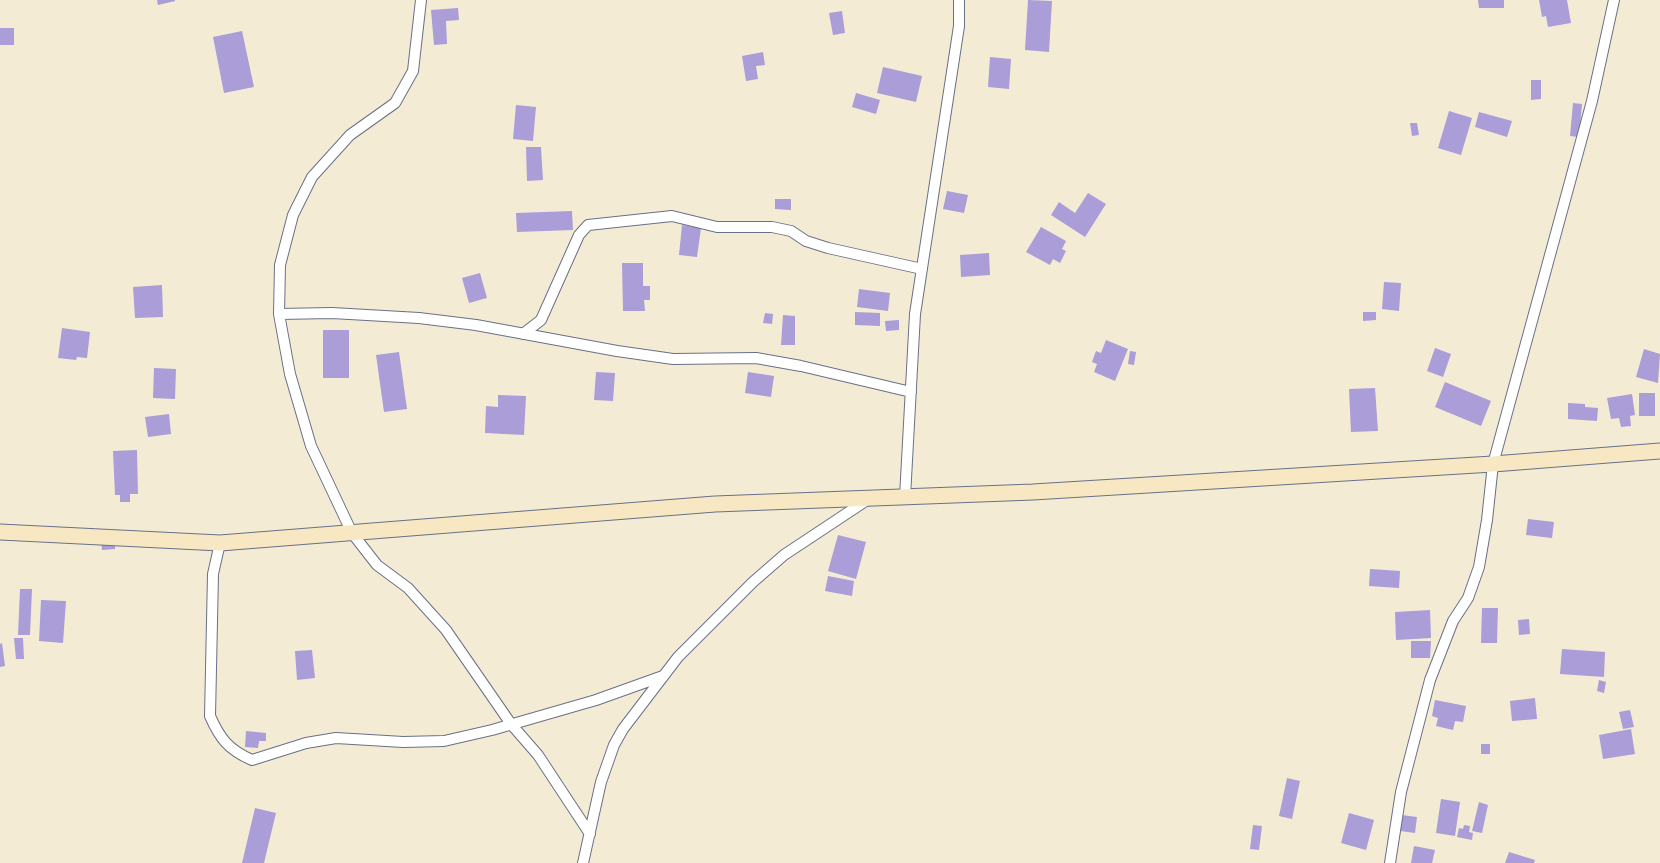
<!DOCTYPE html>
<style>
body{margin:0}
canvas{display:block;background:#f4ebd4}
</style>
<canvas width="1660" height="863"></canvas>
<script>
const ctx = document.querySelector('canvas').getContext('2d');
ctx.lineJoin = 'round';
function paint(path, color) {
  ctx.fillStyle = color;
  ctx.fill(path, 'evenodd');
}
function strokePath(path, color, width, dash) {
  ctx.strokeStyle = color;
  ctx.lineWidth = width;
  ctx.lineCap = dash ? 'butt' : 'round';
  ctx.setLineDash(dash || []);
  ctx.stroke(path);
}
paint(new Path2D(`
 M157,0H175V1L158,5Z
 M1028,0L1052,1L1049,52L1025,50Z
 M1478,0H1504V8H1479Z
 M1539,0H1567L1571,23L1548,27L1546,16L1542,17Z
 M458,8L459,20L446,21L447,44L434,45L431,10Z
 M842,11L845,33L833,35L829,13Z
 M0,28H14V45H0Z
 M242,31L254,87L224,93L213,37Z
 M763,52L765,65L756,66L758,79L746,81L742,56Z
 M990,57L1011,59L1009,89L988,87Z
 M883,67L922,76L916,102L877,93Z
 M1531,80H1541V99L1531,100Z
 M856,93L880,100L876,114L852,107Z
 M1573,103L1582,104L1579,137L1570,136Z
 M516,105L536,107L533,141L513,139Z
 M1449,111L1472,118L1461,155L1438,148Z
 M1479,112L1512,121L1507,137L1475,127Z
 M1410,123H1417L1419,135L1412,136Z
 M526,147H541L543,180L527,181Z
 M947,191L968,195L964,213L943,209Z
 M1088,193L1106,204L1085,237L1051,215L1059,202L1075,213Z
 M775,199H791V210L775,209Z
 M572,211L573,230L517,232L516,213Z
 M682,225L701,228L697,257L679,255Z
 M1041,227L1066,241L1062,249L1066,251L1060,263L1053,259L1050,265L1026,252Z
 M989,253L990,275L961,277L960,255Z
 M622,263H643V286H650V300H644L645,311H623Z
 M480,273L487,298L469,303L462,278Z
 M1384,282L1401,283L1399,311L1382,309Z
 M162,285L163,317L135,318L133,287Z
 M859,289L890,293L888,311L857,307Z
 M855,312L880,313V326L855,325Z
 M1363,312H1376V320L1363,321Z
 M765,313L773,314L772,324L763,323Z
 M783,315L795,316V345H781Z
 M899,320V330L886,331L885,321Z
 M62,328L90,332L87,358L77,357L76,360L58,358Z
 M323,330H349V378H323Z
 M1106,340L1128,349L1115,381L1094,372L1097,364L1092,362L1096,351L1101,353Z
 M1435,348L1451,354L1443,377L1427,371Z
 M1644,349L1660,354L1658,383L1636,377Z
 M1130,351L1136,352L1134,365L1128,364Z
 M399,352L407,409L384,412L376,355Z
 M154,368L176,369L175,399L153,398Z
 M596,372L615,373L613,401L594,400Z
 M748,372L774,376L771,397L745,393Z
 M1445,382L1491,401L1481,426L1435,407Z
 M1375,388L1378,431L1351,432L1349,389Z
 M1639,393H1655V416H1639Z
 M1632,394L1635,415L1630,416L1631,426L1621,427L1619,418L1611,419L1607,398Z
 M498,395L526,396L524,435L485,433L486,406L498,407Z
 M1568,403L1585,404V407L1598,408L1597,421L1568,419Z
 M169,414L171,434L148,437L145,417Z
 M137,450L138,494H130V502H120V495H115L113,451Z
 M1528,519L1554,522L1552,538L1526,535Z
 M838,535L866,542L856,579L828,571Z
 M115,539V549L102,550L101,540Z
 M1370,569L1400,571L1399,588L1369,586Z
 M828,576L854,581L852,596L825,591Z
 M20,589H32L30,635H18Z
 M41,600L66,601L63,643L39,641Z
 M1482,608H1498L1497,643H1481Z
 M1430,610L1431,638L1396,640L1395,612Z
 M1529,619L1530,634L1519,635L1518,620Z
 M14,638H23L24,659H16Z
 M1411,641H1431L1430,658H1411Z
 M2,643L5,666L0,667V644Z
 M1562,649L1605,652L1604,677L1560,674Z
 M312,650L315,678L297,680L295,651Z
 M1599,680L1606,682L1604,693L1597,691Z
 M1535,698L1537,719L1512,721L1510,701Z
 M1435,700L1466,706L1463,722L1455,721L1453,730L1436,726L1438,718L1432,716Z
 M1630,710L1634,727L1623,729L1619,712Z
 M1631,729L1635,754L1603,759L1599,735Z
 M246,731L266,733V741H259L258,748L245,747Z
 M1481,744H1490V754H1481Z
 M1287,778L1300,781L1292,819L1279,816Z
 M1441,799L1460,802L1455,836L1436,833Z
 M1479,802L1488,805L1482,833L1472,831Z
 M255,808L276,813L264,863H242Z
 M1349,813L1374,820L1366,850L1341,843Z
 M1402,815L1417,817L1415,833L1400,831Z
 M1253,825L1262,826L1259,850L1250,849Z
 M1464,825L1470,826L1469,832L1473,833L1472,840L1457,837L1459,828L1463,829Z
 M1414,846L1435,850L1432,863H1411Z
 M1509,852L1535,860L1534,863H1505Z`), '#aa9dd8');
const minor = new Path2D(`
 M421,0L413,71L395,103L350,135L312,177L293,215L280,265L279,314L290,374L311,446L352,533L377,565L408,588L446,630L511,724L538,755L590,834
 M279,314L332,313L419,318L476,325L617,351L673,359L756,358L801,366L911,392
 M523,334L541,320L579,235L588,225L672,216L717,227H772L791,231L806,241L828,248L922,269
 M905,497L915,314L959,26V0
 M220,543L213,574L210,716C220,739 229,750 252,760L306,743L336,738L403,742L444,741L492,730L596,700L663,676
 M583,863L601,782L614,745L623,729L678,657L753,582L784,555L870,498
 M1390,863L1401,792L1430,680L1453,621L1468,598L1479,567L1487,520L1493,464L1592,101L1614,0`);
const secondary = new Path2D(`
 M0,532L220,543L715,504L1033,492L1493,464L1660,451`);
strokePath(minor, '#677187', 12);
strokePath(secondary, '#677187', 17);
strokePath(minor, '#fff', 10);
strokePath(secondary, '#f7e8c3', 15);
</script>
